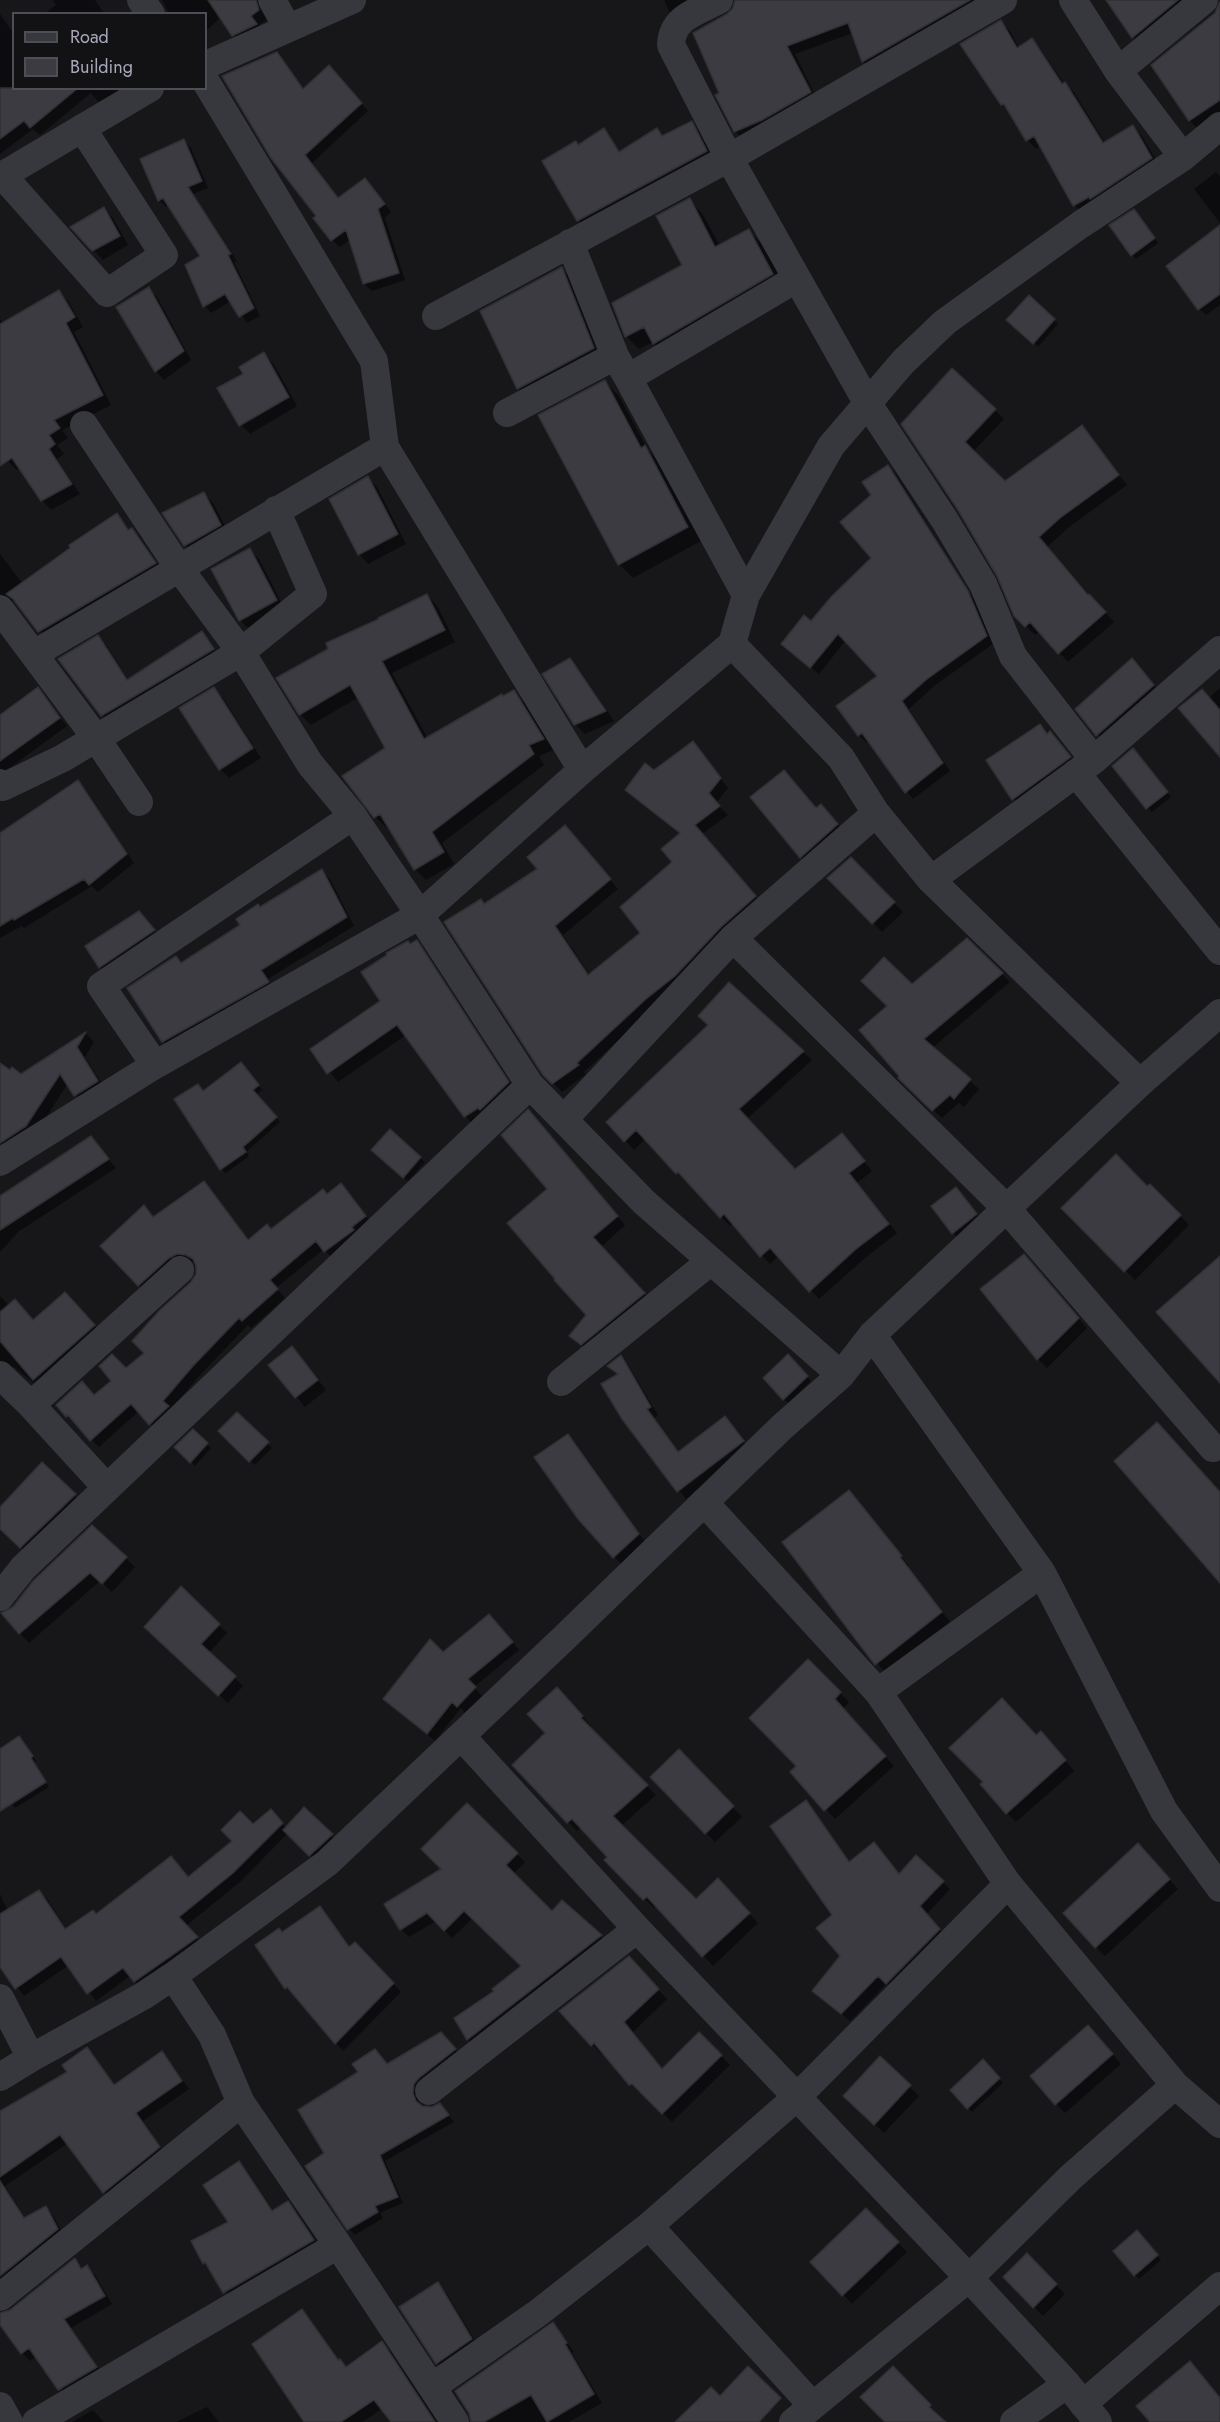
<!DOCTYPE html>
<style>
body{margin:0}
#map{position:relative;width:1220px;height:2422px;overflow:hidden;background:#171619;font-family:Jost,sans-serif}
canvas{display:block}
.legend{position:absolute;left:12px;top:12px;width:195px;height:78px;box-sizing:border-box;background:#121114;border:2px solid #4e4e56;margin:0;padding:8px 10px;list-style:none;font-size:18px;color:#a7a9ba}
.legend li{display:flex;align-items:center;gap:12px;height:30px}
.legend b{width:30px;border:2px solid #4e4e56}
</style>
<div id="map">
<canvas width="1220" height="2422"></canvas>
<ul class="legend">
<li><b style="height:8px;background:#37373e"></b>Road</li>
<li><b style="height:16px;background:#3c3b41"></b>Building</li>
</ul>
</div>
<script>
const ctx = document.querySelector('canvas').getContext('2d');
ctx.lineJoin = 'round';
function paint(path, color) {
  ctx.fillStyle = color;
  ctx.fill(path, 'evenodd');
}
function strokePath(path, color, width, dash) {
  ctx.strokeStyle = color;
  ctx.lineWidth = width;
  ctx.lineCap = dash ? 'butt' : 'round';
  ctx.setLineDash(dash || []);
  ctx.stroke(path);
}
paint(new Path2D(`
 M53,0H95L104,14H44L56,5Z
 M162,0H262L267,19L259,25L265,33L241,43L221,17L206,31V14H169Z
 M664,0H707L677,19L669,11Z
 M737,0H993L872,70L863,61L853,33L795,54L818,101L744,140L735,131L721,94Z
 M1108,0H1197L1142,45L1133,37Z
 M1220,11V114L1198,129L1190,121L1153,66Z
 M0,14L14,34V88H135L102,106L91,93L40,135L33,129L0,154Z
 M1001,22L1010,31L1019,48L1032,40L1040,48L1064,84L1074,92L1105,143L1133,127L1142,136L1160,167L1083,214L1074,205L1041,145L1036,149L1027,140L1010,112L1002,104Z
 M276,53L304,90L336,74L368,111L312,163L339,199L365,180L372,187L391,212L385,218L405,280L372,291L364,284L350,240L340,247L332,240L319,216Z
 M691,123L698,130L713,158L585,227L578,220L579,147L604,130L621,153L657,130L664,137Z
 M184,141L191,148L208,188L193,194L237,261L234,262L260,316L247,323L231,301L211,313L205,306L202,257L169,205L166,207L159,200Z
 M1216,172L1220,176V223L1194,189Z
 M689,200L702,213L720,246L749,231L762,244L785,287L667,356L653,342L639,349L626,336L684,265Z
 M104,209L113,218L128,245L103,260L73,227Z
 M1138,215L1158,243L1136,259L1132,255Z
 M1220,227V305L1206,315L1199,309Z
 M561,269L571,278L602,358L528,397L518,388Z
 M148,289L157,297L191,360L164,380L156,371L118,307Z
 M59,292L68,301L83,327L74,332L111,405L62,430L68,438L57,445L64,454L57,459L80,494L51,510L42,500L20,468L17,470L8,461L0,447V320L4,324Z
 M1029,297L1058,324L1038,347L1009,320Z
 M263,354L273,363L297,406L250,434L241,425L245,374Z
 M605,382L619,396L648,450L658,461L701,541L633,578L619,564L540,416Z
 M995,410L1004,419L973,452L1005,483L1082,427L1127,485L1069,527L1047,547L1114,622L1068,662L1040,631L1035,635L1026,626L959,509L903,424Z
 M888,467L896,474L975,601L993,644L934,686L909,709L950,771L913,799L869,741L867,743L859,735L879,677L846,640L819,674L790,651L812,623L873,558V495Z
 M368,478L377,487L406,544L368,564L359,554Z
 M204,494L213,503L229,534L195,555L185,545L164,513Z
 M117,515L130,531L132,530L140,537L162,571L47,639L17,602L8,600L0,594V554L23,584Z
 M249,550L259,559L285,610L249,629L240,620Z
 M427,595L438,607L455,642L392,673L428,739L514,692L525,703L553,750L539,756L544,765L442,843L454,864L426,880L415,869L389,826L387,828L375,817L387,749L359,697L311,725L300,714L381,620Z
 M201,633L222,659L111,725L102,715L98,637L107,646L129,681Z
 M570,660L579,669L614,721L585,734L575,724Z
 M1141,670L1162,695L1107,744L1077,709Z
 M1220,688V755L1209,698Z
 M37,689L67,726L0,775V716Z
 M214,689L223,698L261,758L229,778L220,769Z
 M1040,726L1059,742L1079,767L1023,808L1014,799Z
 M693,743L728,788L716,803L728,815L702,834L763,906L584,1072L586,1074L562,1092L544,1074L485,906L540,869L573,836L618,889L563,935L590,975L642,934L674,862L681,834L654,772Z
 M1137,754L1171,797L1152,812L1114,766Z
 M793,781L817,809L830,815L846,834L810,866L801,857Z
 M78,782L86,790L134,863L98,892L92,886L24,928L22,926L0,938V835Z
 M851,859L903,912L882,932L829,878Z
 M322,871L330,879L354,926L268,979L276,990L171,1049L163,1041L182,964L242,925L260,909Z
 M144,918L158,935L104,971L100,967Z
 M967,940L1010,982L932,1048L979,1089L964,1107L959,1103L942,1118L900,1078L889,1006Z
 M417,942L426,952L517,1092L474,1125L465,1116L406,1035L338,1082L312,1050L382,1001L411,946Z
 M86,1034L94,1042L85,1057L106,1090L84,1104L68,1083L35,1135L11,1150L0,1143V1065L11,1072L21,1075Z
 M803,1052L812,1060L747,1119L795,1171L842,1135L872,1171L857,1183L897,1233L865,1258L819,1299L779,1256L770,1264L733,1223L730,1226L646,1138L634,1150L608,1122Z
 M245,1068L262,1090L256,1095L280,1122L246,1152L249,1156L226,1173L221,1169L203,1093Z
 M537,1120L625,1225L601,1247L652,1303L591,1353L571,1335L588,1315L549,1190Z
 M390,1131L425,1162L408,1181L374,1150Z
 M91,1138L116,1168L18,1232L0,1252V1196Z
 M341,1185L373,1225L333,1259L324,1249L276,1288L285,1298L251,1328L248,1325L201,1374L170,1410L158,1432L139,1411L99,1447L58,1405L94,1397L146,1353L197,1276L198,1267L195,1262L185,1261L146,1293L139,1285L144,1207L154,1218L211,1191L249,1241L271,1231Z
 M1150,1186L1189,1225L1135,1280L1063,1208Z
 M960,1193L980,1219L957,1237L953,1233Z
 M1033,1265L1087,1328L1047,1368L1038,1359Z
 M0,1296L9,1306L34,1322L73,1302L102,1334L34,1383L14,1367H5L0,1370Z
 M788,1356L811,1381L788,1403L765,1378Z
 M621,1357L628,1365L658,1415L654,1418L679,1453L725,1418L750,1450L686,1499L623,1418L619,1375Z
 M301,1358L326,1390L305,1407L271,1366Z
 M237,1414L272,1448L255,1465L220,1431Z
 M193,1431L211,1448L195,1466L176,1447Z
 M568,1436L576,1443L646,1543L622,1565L579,1518Z
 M42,1464L84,1505L30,1556L0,1527V1509Z
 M858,1501L909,1566L908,1567L950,1622L885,1673L784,1542Z
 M126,1558L135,1567L112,1592L100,1581L29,1643L3,1614L13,1609L35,1582Z
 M181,1588L227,1633L209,1653L243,1686L228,1703L154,1635Z
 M496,1623L519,1650L474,1687L482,1696L465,1713L461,1708L435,1741L392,1706L443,1654Z
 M808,1661L849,1702L843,1709L894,1766L835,1819L792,1772L799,1766Z
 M566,1698L591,1726L589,1728L656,1795L621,1826L696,1901L727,1890L758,1923L713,1966L657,1905L654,1908L606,1860L609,1857L582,1827L577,1831L514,1765L547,1733Z
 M1037,1737L1050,1742L1074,1771L1016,1822L1007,1813Z
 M23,1742L36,1761L34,1762L49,1787L15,1808L0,1786V1751Z
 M679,1751L742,1817L715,1842L652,1777Z
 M806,1802L850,1863L881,1851L900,1875L943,1882L950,1889L927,1914L947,1938L894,1991L887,1983L850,2021L822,1998L842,1956Z
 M467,1805L525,1862L513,1874L552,1913L562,1902L608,1944L476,2047L468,2039L456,2019L496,1992L523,1966L473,1918L452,1938L436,1921L409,1937L401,1929L444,1869Z
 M304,1809L341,1845L320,1864L288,1833L241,1881L186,1926L204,1946L142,1989L130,1976L96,2001L69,1965L24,1996L4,1970L0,1962V1894L8,1911L39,1892L47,1899L67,1930L96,1915L189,1878L271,1811L286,1828Z
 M1147,1855L1178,1889L1105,1956L1096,1947Z
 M320,1908L350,1948L355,1944L401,1992L343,2051L295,1995L286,1988L282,1933Z
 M638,1968L667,1999L632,2033L663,2070L699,2034L730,2065L672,2122L642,2092L640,2093L630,2084L604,2052L601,2054L561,2011Z
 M441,2034L461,2056L418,2100L421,2107L432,2109L440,2105L454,2122L385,2161L403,2203L380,2213L383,2218L355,2235L349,2229L326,2154L388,2066Z
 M1097,2036L1121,2064L1065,2113L1056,2104Z
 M87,2049L115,2086L162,2053L169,2061L189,2089L143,2121L166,2155L111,2200L68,2143L5,2186L26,2219L46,2208L53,2216L65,2237L0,2287V2114L70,2072Z
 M880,2059L919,2096L884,2133L845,2096Z
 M983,2061L1003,2083L972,2112L952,2090Z
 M238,2163L248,2173L274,2212L287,2202L297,2212L322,2249L234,2301L204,2263L230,2222Z
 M875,2219L907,2252L852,2304L812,2262Z
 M1141,2236L1161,2260L1139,2279L1135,2275Z
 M1027,2255L1065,2294L1043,2316L1005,2277Z
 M75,2260L83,2269L87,2267L95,2275L112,2304L71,2328L104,2376L68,2397L37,2356L30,2361L22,2353Z
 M437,2284L447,2294L480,2349L447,2372L438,2363Z
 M302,2311L310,2319L339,2361L348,2368L382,2343L391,2352L437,2422H393L382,2409L362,2422H306Z
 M553,2324L574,2352L572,2353L602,2403L569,2422H473Z
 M207,2407L219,2422H176Z
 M93,2410L104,2422H72Z`), '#0007');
const building = new Path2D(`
 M208,0H256L259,10L251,16L257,24L232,36Z
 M735,0H970L862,62L848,23L787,46L811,92L762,120L734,132L715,95L719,93L693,33L727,14L733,8Z
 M1106,0H1178L1132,38Z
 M1220,1V100L1189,121L1151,65L1215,13Z
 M1001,20L1017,48L1032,38L1062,84L1065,82L1103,143L1133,125L1152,158L1090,199L1089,197L1073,206L1034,136L1026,141L1004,104L1001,105L960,44Z
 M277,52L303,89L329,65L362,103L305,155L338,198L365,178L385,204L378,209L399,273L363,284L346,230L331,241L313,218L316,216L271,158L222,76Z
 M0,88H78L30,128L24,121L0,139Z
 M692,121L707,151L577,221L542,161L576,141L578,145L604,128L619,152L657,128L662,136Z
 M184,139L202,181L188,187L231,254L228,255L254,308L239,317L225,294L203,307L185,265L200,256L163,198L158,201L140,159Z
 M690,198L715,247L749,229L773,274L653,344L644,327L625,337L612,303L682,265L656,216Z
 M104,207L120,236L92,251L70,227Z
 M1134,209L1155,238L1131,256L1109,225Z
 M1220,225V294L1198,310L1166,266Z
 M562,267L594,348L517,389L480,311Z
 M149,287L184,351L155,372L116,307Z
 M59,290L75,317L66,323L103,395L54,420L60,428L49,435L55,444L49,449L72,484L41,501L12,458L0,466V324Z
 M1029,295L1055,319L1033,344L1006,320Z
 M264,352L289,397L239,426L217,388L243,374L239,367Z
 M952,368L996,409L965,442L1005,481L1082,425L1119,475L1060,518L1039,537L1088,595L1089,594L1106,612L1058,654L1030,622L1025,627L1014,616L997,576L958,510L901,424Z
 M605,380L641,448L645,445L688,527L618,565L538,415Z
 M888,465L968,591L987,636L927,679L902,701L943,763L905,793L862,733L858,736L836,706L877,676L838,634L810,668L781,644L804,615L811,621L831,597L871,558L840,522L871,495L862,482Z
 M368,476L398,534L358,555L329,499Z
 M204,492L221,525L184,546L162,513Z
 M117,513L128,530L132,528L156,563L38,632L13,599L6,594L70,548L69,545Z
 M250,548L277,600L239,621L211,569Z
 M427,594L445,630L382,661L424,739L502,694L503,696L514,690L544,739L529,745L534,754L432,832L444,852L414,870L380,814L374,818L342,776L385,748L350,685L299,715L276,678L328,649L326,643L379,619L378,618Z
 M202,631L214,649L101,716L58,659L98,635L127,680Z
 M570,658L606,711L574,725L542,674Z
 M1132,658L1154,685L1096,736L1075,709Z
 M38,687L60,718L0,761V715Z
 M214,687L253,748L219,770L179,708Z
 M1202,689L1220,710V757L1178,708Z
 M1040,724L1047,734L1050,731L1071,757L1012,800L986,760Z
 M693,741L721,778L709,793L720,806L695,825L756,896L721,927L675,976L646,999L577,1063L579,1065L552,1084L543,1075L444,922L481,899L484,904L537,869L527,857L565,825L611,879L555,926L588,975L640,933L620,907L672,862L661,849L680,833L625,790L645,763L654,770Z
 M1133,748L1168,792L1146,809L1112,766Z
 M784,770L816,808L821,804L838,824L800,858L750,797Z
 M78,780L127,854L89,885L84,879L14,920L13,918L0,926V833Z
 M851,857L895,902L872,924L827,878Z
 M322,869L347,917L261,970L269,982L162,1042L127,988L176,956L181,963L240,925L236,919L258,904L260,907Z
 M139,911L155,930L99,968L85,946Z
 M967,938L1003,973L924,1039L971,1079L954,1099L950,1095L932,1111L898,1078L899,1076L859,1030L887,1006L861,981L884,957L912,984Z
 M417,940L509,1082L480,1110L478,1108L464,1117L397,1025L327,1074L310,1049L380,1001L361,972L387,955L386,953L408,941L410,944Z
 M729,982L804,1051L739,1109L795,1169L842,1133L865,1161L849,1173L889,1224L856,1249L809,1292L770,1248L760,1257L724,1214L720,1218L678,1172L676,1174L636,1130L624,1142L606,1122L708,1025L698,1016Z
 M86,1032L77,1047L98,1081L74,1096L60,1074L26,1126L0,1143V1063L10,1070L12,1067L21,1074Z
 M241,1062L259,1085L253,1090L277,1117L243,1147L246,1152L220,1170L174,1099L198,1084L203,1091Z
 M528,1109L618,1216L593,1237L645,1293L581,1345L569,1336L586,1315L554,1280L555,1279L507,1223L547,1189L501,1135Z
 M390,1129L421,1157L403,1178L371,1150Z
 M91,1136L109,1159L0,1230V1196Z
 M1116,1154L1147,1186L1150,1184L1181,1215L1124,1272L1061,1208Z
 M204,1181L248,1240L267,1224L271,1229L323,1189L327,1194L341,1183L366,1216L352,1227L354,1230L324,1252L316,1241L270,1280L278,1289L242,1321L239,1318L193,1366L163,1401L169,1406L149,1425L131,1404L90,1441L68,1415L66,1417L56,1405L82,1381L94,1395L111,1381L99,1366L112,1354L126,1368L144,1353L132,1341L160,1310L191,1282L196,1274V1266L193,1259L186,1255L177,1254L169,1258L138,1286L100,1246L144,1205L153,1217Z
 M956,1187L977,1214L952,1234L931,1206Z
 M1024,1254L1079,1318L1037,1360L980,1289Z
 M1220,1256V1383L1156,1312Z
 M65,1292L95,1325L33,1380L0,1341V1312L15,1299L33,1320Z
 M292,1346L318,1380L295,1398L268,1365Z
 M788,1354L808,1376L783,1400L763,1378Z
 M621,1355L651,1407L647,1409L678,1452L725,1416L744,1441L677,1492L622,1419L601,1384L618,1374L607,1366Z
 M237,1412L269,1442L249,1462L218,1431Z
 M1157,1422L1220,1492V1583L1114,1461Z
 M193,1429L208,1443L190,1463L174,1447Z
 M568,1434L639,1534L613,1558L578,1519L534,1457Z
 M42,1462L76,1494L20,1548L0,1529V1507Z
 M849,1490L902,1556L900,1557L942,1612L875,1665L782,1542Z
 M92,1525L127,1557L102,1584L90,1573L19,1634L1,1613L13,1607L33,1581Z
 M181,1586L220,1624L201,1644L236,1676L218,1696L144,1627Z
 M489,1614L513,1642L468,1679L476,1687L457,1707L452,1702L427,1734L383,1699L430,1639L443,1652Z
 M808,1659L841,1692L835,1699L886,1756L824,1811L790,1772L796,1766L749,1718Z
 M557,1687L583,1716L581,1718L648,1785L613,1816L696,1899L718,1878L750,1913L702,1957L647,1897L643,1900L604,1860L607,1857L572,1819L567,1823L512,1765L545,1733L527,1714Z
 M1002,1698L1036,1735L1041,1731L1066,1760L1006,1814L980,1784L983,1782L949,1748Z
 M19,1736L33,1756L31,1758L46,1782L0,1811V1749Z
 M679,1749L734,1806L705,1834L650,1777Z
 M806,1800L849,1862L874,1842L899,1874L916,1855L944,1881L920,1906L940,1929L886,1984L878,1976L841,2014L812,1991L840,1956L816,1928L832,1915L770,1826Z
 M467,1803L518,1853L506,1865L552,1911L562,1900L602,1935L467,2040L454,2018L494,1991L492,1989L521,1966L464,1911L444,1931L427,1913L400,1930L384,1904L441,1869L421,1849Z
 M304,1807L333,1834L309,1856L283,1830Z
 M271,1809L283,1823L233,1873L179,1917L198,1937L134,1982L123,1968L87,1994L61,1957L15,1989L0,1967V1914L39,1890L65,1929L93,1910L96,1914L171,1856L188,1877L232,1841L221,1830L240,1811L253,1824Z
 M1138,1843L1170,1879L1095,1948L1063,1913Z
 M320,1906L349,1947L355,1942L394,1983L335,2044L287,1987L285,1989L255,1945L279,1928L282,1932Z
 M629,1956L659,1989L624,2022L662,2069L699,2032L722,2055L662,2114L632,2084L629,2085L594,2043L591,2046L559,2011Z
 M1088,2025L1113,2054L1055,2105L1030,2076Z
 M441,2032L456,2049L419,2078L414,2084L413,2093L416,2101L422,2106L432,2107L440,2103L449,2115L380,2155L398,2197L375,2206L378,2212L347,2230L305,2166L324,2153L298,2110L358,2072L352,2064L375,2049L387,2064Z
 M87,2047L114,2085L162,2051L182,2081L136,2113L160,2147L103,2193L60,2135L0,2177V2111L67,2072L62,2065Z
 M880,2056L911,2085L874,2125L843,2096Z
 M983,2059L1000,2078L967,2109L950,2090Z
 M239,2161L272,2211L288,2201L314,2240L223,2293L205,2262L203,2264L191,2241L228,2222L203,2185Z
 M0,2181L24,2218L46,2206L58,2229L0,2276Z
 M866,2208L899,2242L842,2296L810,2262Z
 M1137,2230L1158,2255L1134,2276L1113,2251Z
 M1027,2253L1057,2284L1033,2308L1003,2277Z
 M75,2258L81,2269L87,2265L105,2296L64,2319L97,2367L58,2390L29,2348L21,2354L0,2325V2313L10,2310Z
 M438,2282L472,2339L436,2364L399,2307Z
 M302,2309L338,2360L340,2359L346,2367L382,2341L435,2422H391L374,2400L341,2422H304L252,2344Z
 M553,2322L567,2343L565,2344L594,2394L547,2422L531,2395L484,2422H471L469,2413L455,2391Z
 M1190,2361L1220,2398V2422H1150L1136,2406Z
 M748,2366L781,2398L759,2422H675L711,2387L720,2396Z
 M893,2366L931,2405L929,2407L946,2422H885L860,2397Z`);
paint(building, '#3c3b41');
strokePath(building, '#313035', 1.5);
strokePath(new Path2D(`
 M141,0L151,14
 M272,0L287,27
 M719,0C697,12 672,17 671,45L729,158L868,404L944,519L983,584L1013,656L1094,760L931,880
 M1073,0L1118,71L1183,157
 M206,65L352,0
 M1118,71L1204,0
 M3,176L107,293L164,255L82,128
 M0,177L150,88
 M570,243L615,356L628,378
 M436,316L729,158L1003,0
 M507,413L615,356
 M84,425L179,568L241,652L310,764L353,816L420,915L530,1085
 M385,447L582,770
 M746,595L628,378L796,279
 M0,609L96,738L139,802
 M732,644L841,758L876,813
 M34,654L385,447L374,361L206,82
 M1094,760L1220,650
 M1076,773L1220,951
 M0,783L3,787L63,758L241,652L313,594L276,510
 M733,938L1006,1208L1213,1448
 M155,1065L101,986L353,816
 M564,1119L733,938L876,813L931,880L1140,1083
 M0,1162L155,1065L420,915L582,770L732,644L746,595L831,446L903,362L945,322L1080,225L1183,157L1220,126
 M872,1335L1042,1573L1164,1811L1220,1888
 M0,1375L31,1405L107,1488
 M561,1382L711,1261
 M31,1405L180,1270
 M704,1502L878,1692L1008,1884L1175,2085L1220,2124
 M0,1597L23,1568L530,1085L644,1202L841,1375
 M878,1692L1042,1573
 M461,1736L637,1929L969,2278L1067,2384L1098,2422
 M0,1998L31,2058L0,2077
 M31,2058L143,1996L173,1976L327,1863L563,1639L782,1427L841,1375L872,1335L1140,1083L1220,1013
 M429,2091L637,1929
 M649,2226L812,2405
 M338,2245L455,2422
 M0,2297L241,2103L212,2035L173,1976
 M432,2387L538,2313L649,2226L798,2096L1008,1884
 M1083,2404L1220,2286
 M0,2406L9,2422
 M36,2422L338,2245L241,2103
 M793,2422L969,2278L1071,2177L1175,2085
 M1014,2422L1067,2384`), '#37373e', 28);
</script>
